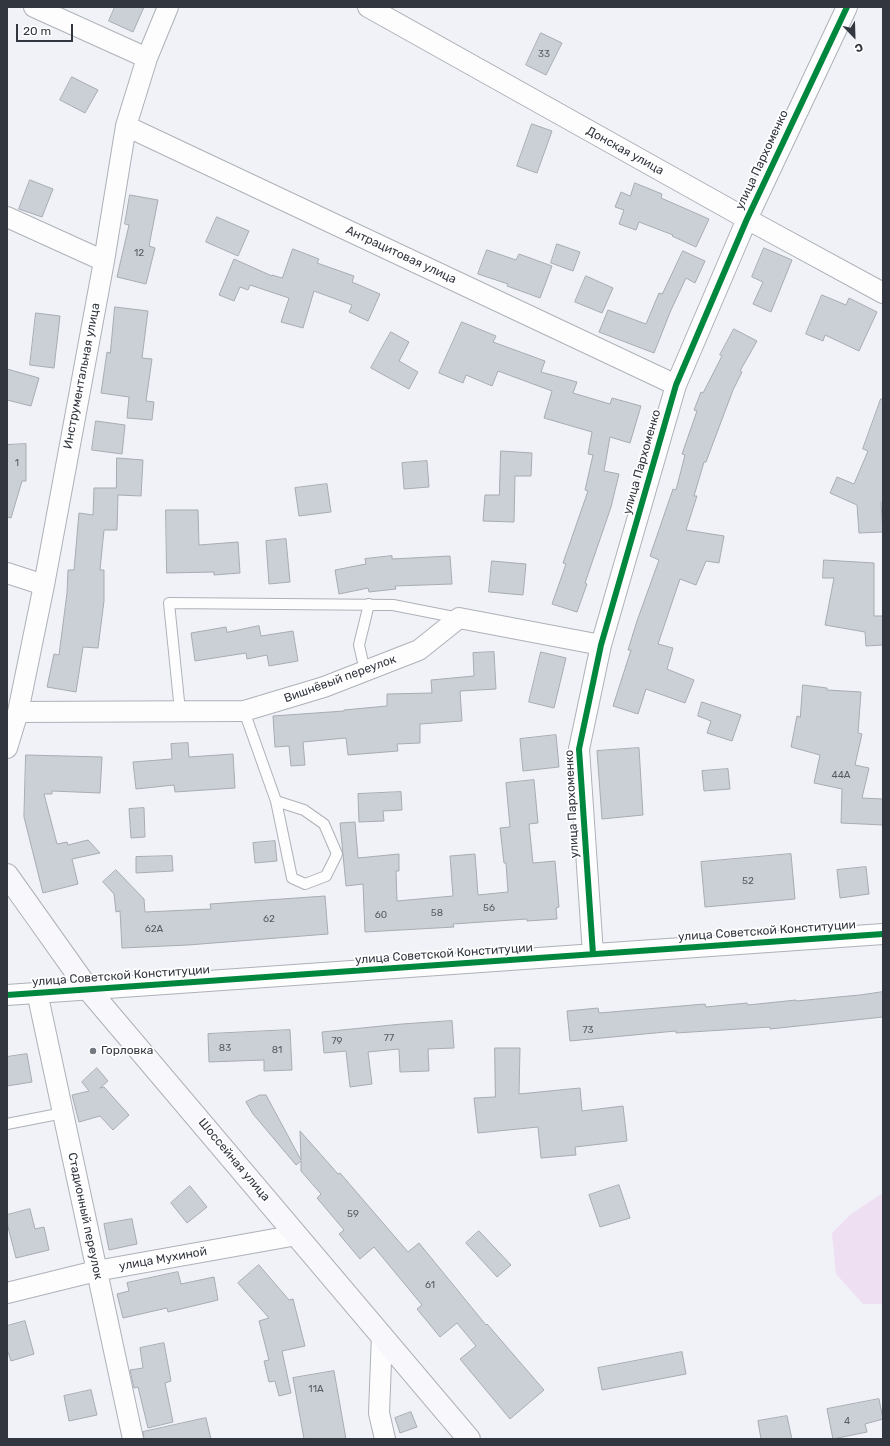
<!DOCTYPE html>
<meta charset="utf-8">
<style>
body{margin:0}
#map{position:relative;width:890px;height:1446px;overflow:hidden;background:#f0f2f8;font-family:Rubik,sans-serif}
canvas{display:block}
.frame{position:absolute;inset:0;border:8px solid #32363f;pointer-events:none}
.north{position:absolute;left:834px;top:16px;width:40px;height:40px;-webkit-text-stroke:3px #fff;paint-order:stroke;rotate:157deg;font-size:11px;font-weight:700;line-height:16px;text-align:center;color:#32363f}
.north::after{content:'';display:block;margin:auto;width:14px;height:18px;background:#32363f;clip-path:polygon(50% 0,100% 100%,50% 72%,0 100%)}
.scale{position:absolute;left:16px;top:24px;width:57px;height:18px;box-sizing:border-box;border:2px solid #32363f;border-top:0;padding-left:5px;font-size:12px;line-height:14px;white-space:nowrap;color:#32363f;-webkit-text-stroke:3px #fff;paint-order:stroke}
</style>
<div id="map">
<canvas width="890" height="1446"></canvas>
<div class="frame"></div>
<div class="north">С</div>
<div class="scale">20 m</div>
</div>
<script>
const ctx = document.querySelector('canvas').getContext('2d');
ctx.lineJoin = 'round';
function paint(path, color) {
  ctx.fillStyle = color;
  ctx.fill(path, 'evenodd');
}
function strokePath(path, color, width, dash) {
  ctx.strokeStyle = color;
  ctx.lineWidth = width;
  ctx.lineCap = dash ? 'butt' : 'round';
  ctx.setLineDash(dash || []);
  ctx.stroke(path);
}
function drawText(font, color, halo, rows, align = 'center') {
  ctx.font = font + ' Rubik,sans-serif';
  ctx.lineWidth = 3.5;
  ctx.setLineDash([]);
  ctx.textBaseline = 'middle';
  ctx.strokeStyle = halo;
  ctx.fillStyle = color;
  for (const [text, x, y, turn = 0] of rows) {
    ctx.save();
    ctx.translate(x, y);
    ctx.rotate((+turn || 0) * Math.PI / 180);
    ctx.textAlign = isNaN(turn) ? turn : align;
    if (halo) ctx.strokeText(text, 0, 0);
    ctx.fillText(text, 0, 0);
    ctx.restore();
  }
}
paint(new Path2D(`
 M883,1193V1304H863L836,1274L832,1233L851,1214Z`), '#efdff2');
const building = new Path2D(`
 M115,7H144L133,32L109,21Z
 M541,33L562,43L546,75L526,65Z
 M72,77L98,90L85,113L60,100Z
 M532,124L552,131L537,173L517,166Z
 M30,180L53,189L42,217L19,209Z
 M635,183L662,194L661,198L709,219L696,247L672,236L673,235L639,222L636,230L619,224L624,210L615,207L621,192L630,196Z
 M130,195L158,200L149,246L155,248L146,284L117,277L129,225L125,224Z
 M217,217L249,231L238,256L206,242Z
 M557,244L580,252L573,271L551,263Z
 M764,248L792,260L771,312L753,304L763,282L752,277Z
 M293,249L319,259L317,263L354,276L352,282L380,294L368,321L349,312L352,305L314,291L303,328L281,322L289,298L250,285L248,290L240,287L234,301L219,295L234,259L272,276V275L282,278Z
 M487,250L516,260L519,254L552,266L540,298L507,286L508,284L478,274Z
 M683,251L705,261L695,283L686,278L671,310L654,353L599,332L608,310L646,324L659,293L662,294Z
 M586,276L613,288L602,313L575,302Z
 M822,295L846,305L849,298L877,312L859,351L825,335L823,341L806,334Z
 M115,307L148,311L142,358L152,359L146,401L154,402L152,420L127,418L129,397L101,393L107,352L110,353Z
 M36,313L60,316L54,368L30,365Z
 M462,322L496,336L493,342L545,361L541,372L577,382L573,393L610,404L612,398L641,406L630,443L610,437L604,471L619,474L611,507L585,583L587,584L577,612L552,604L566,564L563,563L588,491L585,490L593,455L588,454L592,432L544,418L552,391L498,371L492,386L466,375L463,383L439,373Z
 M734,329L757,341L740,371L742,372L733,390L706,462H704L694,496H697L686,530L724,536L719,563L706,561L696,585L680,579L658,644L673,648L667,669L694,680L685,703L646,689L638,714L613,706L631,650H628L637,621L659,560L650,556L673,489L676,490L685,455L682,454L697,411L694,410L701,392L703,393L722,356L720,355Z
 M391,332L409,342L399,361L418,372L409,389L371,368Z
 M7,369L39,378L31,406L7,400Z
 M881,399L883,400V500L881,503L883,532L859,533L857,505L830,493L837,477L854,484L868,451L863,449Z
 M96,421L125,425L122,454L92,450Z
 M26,444V481H22L11,518L7,517V445Z
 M501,451L532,453L531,476H515L514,522L483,521L485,495H499Z
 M117,458L143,460L141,496L118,495L117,530H104L100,570H104V601L98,648L83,647L76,692L47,687L54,654L59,655L67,593L68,570H74L79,513L93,515L94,488H116Z
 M427,461L429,487L404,489L402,463Z
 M327,484L331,512L299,516L295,488Z
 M166,510H198L199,545L238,542L240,573L214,575V572L167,573Z
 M286,539L290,582L269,584L266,541Z
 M392,556V559L450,556L452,584L395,586L396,589L369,592L368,588L339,594L335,570L366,564L365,559Z
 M824,560L874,563V616H883V645L866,646L865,632L825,625L834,578H823Z
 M492,561L526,564L523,595L489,592Z
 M259,626L261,636L293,631L298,661L269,666L267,655L247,659L246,653L195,661L191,633L226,627L227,632Z
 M494,652L496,689L460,691L462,721L420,724V743L397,744L398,751L348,755L346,738L303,742L305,765L291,766L289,746L275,747L273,716L344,711V710L387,706V694L432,693L431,680L474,676L473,653Z
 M541,652L566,658L554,708L529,702Z
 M803,685L827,688V690L861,692L858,733L862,734L855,765L869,768L862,798L883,799V825L841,823L842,789L814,783L820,755L791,747L797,716L800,717Z
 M702,702L741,715L732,741L707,733L711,721L698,716Z
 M556,735L559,767L523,771L520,739Z
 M188,743L189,757L233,754L235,788L175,792L174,785L136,789L133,762L172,759L171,744Z
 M639,748L643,815L602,819L597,751Z
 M26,755L102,757L100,793L52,791V794H44L57,844L67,842L68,845L88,840L100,853L72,859L78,884L43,893L24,817Z
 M728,769L730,789L704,791L702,771Z
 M534,780L538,823L529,824L533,863L555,861L559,907L556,908L557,919L527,921V919L453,924L454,927L365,932L363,884L346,886L340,823L355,822L358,858L399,854V871H396L397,901L453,896L450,856L475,854L478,895L508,892L506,863H504L500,828L510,827L506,783Z
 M401,792L402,810L383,811L384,821L359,822L358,794Z
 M144,808L145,837L131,838L129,809Z
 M275,841L277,861L255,863L253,843Z
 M791,854L795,899L705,907L701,862Z
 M172,856L173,871L136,873V857Z
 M866,867L869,894L840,898L837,870Z
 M116,870L144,899L145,912L211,909L210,904L325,896L328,934L188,945L122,948L120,911L116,912L114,894L103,882Z
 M883,992V1017L770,1029V1027L676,1033V1031L570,1041L567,1011L598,1008L599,1013L705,1004L706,1007L747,1003L748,1005L796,1000V1001L860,995Z
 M452,1021L454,1048L428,1049L429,1071L400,1072L399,1049L368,1052L372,1084L350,1087L346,1051L324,1053L322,1032L402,1024Z
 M290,1030L292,1070L264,1071V1060L209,1062L208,1034Z
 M495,1048H520L519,1094L580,1088L582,1111L623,1106L627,1141L575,1147L576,1155L541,1158L538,1127L478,1133L474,1098L495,1097Z
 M27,1054L32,1082L7,1086V1057Z
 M97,1068L108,1081L100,1088L104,1087L129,1115L113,1130L100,1116L79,1122L72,1095L89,1091L82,1082Z
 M260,1095H266L301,1160L300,1131L338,1174L340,1173L408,1252L419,1243L486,1325L487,1324L544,1390L510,1419L460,1359L476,1346L457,1323L440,1337L417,1309L422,1305L374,1247L360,1259L339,1234L344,1230L317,1198L321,1194L301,1171V1161L296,1165L253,1114L246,1102Z
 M619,1185L630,1218L600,1227L589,1195Z
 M190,1186L207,1207L187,1223L171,1203Z
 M30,1209L35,1229L44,1227L49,1250L16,1258L7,1223V1215Z
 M132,1219L137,1244L109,1250L104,1224Z
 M479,1231L511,1265L497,1277L466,1243Z
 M259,1265L289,1300L293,1299L305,1346L282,1351L291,1393L279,1396L275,1381L269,1382L264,1361L269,1360L259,1321L269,1318L238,1283Z
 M178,1272L181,1284L214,1277L218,1300L168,1312L167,1308L123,1318L117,1294L129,1291L127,1283Z
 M25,1321L34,1354L11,1361L7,1349V1326Z
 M164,1343L171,1381L165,1383L173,1422L148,1428L138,1387L134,1388L130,1370L143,1368L140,1348Z
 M682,1352L686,1374L602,1390L598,1368Z
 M334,1371L346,1439H304L293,1378Z
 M91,1390L97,1415L69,1421L64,1396Z
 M879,1399L883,1419L865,1424L867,1432L833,1439L827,1409Z
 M411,1412L417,1427L400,1433L395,1418Z
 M787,1416L792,1439H761L758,1421Z
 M206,1418L211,1439H144L143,1432Z`);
paint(building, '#cbd0d6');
strokePath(building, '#a7acb2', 1);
const lane = new Path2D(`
 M365,671L359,645L369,604
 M180,711L169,603L393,605L459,618
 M244,711L276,801L292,878L305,884L326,876L337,854L324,824L304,810L276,801
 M7,1124L63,1113`);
const street = new Path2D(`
 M34,7L147,58
 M368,7L747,219L883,293
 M126,126L676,385
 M7,217L104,261
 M7,573L44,585
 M18,712L244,711L324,687L419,650L459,618L601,645
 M7,748L18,712L44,585L104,261L126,126L147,58L168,7
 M593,954L579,749L601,645L676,385L747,219L847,7
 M37,992L133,1439
 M7,995L883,934
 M7,1293L96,1271L297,1235
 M382,1335L379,1413L385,1439`);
const secondary = new Path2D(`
 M7,875L88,989L469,1439`);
strokePath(lane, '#aeb1b8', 12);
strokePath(street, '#aeb1b8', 22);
strokePath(secondary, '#aeb1b8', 24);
strokePath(lane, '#fdfdfe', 10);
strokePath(street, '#fdfdfe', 20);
strokePath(secondary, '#f8f7fb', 22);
strokePath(new Path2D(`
 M593,954L579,749L601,645L676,385L747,219L847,7
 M7,995L883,934`), '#00873e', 6);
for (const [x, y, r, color] of [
 [93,1051,4,"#747880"]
]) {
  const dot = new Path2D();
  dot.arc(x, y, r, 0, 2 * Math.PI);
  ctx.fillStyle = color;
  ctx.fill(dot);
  strokePath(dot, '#fff', 1.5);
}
drawText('10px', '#585c65', null, [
 ["33",544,54],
 ["12",139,253],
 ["1",17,463],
 ["44А",841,775],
 ["52",748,881],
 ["56",489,908],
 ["58",437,913],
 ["60",381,915],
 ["62",269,919],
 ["62А",154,929],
 ["73",588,1030],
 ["77",389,1038],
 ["79",337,1041],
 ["83",225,1048],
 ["81",277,1050],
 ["59",353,1214],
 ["61",430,1285],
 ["11А",316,1389],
 ["4",847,1421]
]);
drawText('12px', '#32363f', '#fff', [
 ["Донская улица",625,151,29],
 ["улица Пархоменко",762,160,-65],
 ["Антрацитовая улица",401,255,25],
 ["Инструментальная улица",82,376,-79],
 ["улица Пархоменко",642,462,-74],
 ["Вишнёвый переулок",340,679,-20],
 ["улица Пархоменко",572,804,-93],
 ["улица Советской Конституции",767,931,-4],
 ["улица Советской Конституции",444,954,-4],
 ["улица Советской Конституции",121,976,-4],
 ["Шоссейная улица",234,1160,50],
 ["Стадионный переулок",85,1216,78],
 ["улица Мухиной",163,1259,-10]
]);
drawText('12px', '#32363f', '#fff', [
 ["Горловка",101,1051]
], 'left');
</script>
